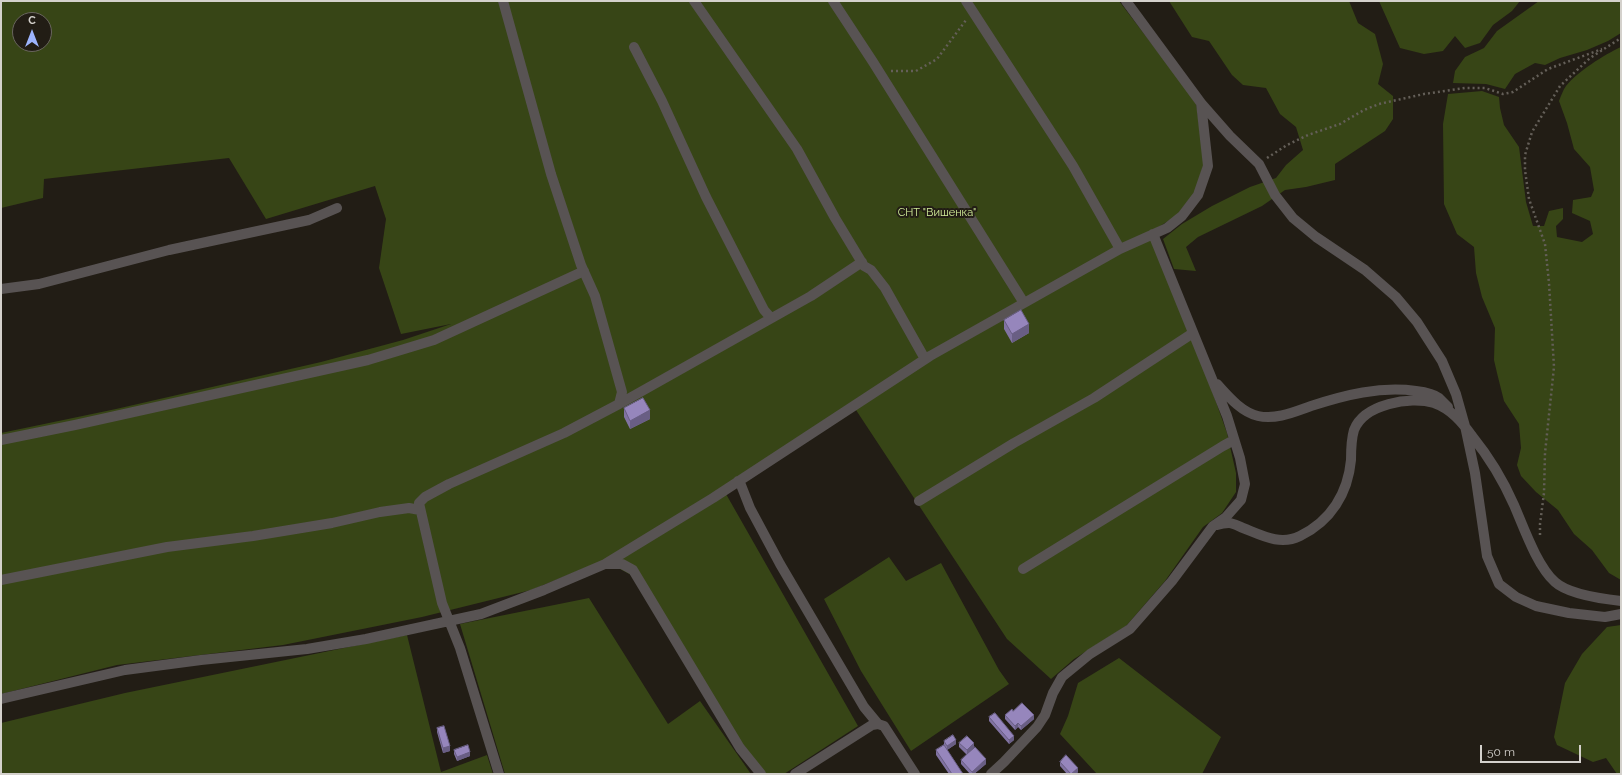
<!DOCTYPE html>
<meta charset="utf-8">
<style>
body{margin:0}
#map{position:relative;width:1622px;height:775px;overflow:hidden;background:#221d15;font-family:Raleway,sans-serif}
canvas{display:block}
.frame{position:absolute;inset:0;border:2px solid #d4d1cc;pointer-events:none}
.north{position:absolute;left:12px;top:12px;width:40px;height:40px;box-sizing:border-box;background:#221d15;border:1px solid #69655e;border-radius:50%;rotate:0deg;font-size:11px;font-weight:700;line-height:16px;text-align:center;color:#d4d1cc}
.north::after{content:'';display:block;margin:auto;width:14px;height:18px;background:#9db4fd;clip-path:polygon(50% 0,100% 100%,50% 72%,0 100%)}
.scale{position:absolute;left:1480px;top:745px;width:101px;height:18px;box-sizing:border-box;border:2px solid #d4d1cc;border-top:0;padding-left:5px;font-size:12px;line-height:14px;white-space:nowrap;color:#d4d1cc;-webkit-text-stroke:3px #221d15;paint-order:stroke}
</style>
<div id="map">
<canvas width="1622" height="775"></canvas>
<div class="frame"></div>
<div class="north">С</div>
<div class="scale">50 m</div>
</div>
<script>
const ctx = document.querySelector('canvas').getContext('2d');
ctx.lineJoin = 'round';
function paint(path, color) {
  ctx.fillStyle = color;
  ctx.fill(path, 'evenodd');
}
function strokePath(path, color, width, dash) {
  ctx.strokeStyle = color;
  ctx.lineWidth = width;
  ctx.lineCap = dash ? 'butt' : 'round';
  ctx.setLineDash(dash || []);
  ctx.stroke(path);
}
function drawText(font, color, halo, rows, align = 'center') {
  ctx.font = font + ' Raleway,sans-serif';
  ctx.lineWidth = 4;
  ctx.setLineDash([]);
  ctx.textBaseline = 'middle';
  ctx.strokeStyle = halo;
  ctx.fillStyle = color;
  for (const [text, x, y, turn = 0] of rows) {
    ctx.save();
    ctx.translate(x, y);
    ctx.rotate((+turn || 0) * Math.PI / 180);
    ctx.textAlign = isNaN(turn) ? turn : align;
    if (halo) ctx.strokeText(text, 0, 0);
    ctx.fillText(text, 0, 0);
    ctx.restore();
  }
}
paint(new Path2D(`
 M1,1H1119L1196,102L1204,163L1195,192L1176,216L1149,233L1204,368L1227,433L1236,473V492L1222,513L1203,527L1165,581L1126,626L1074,659L1051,679L1007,639L856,410L726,494L858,726L784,774H756L631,575L620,569L595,564L531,590L422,617L283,645L117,665L1,694V433L116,409L321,362L403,340L451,324L401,334L379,268L386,219L375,186L266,219L229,158L44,179L43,198L1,208ZM20,20H44V44H20Z
 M1169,1H1349L1358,23L1375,34L1383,64L1378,84L1393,96V119L1385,131L1335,164V180L1306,187L1285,190L1262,206L1198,237L1186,247L1196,271L1174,269L1163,239L1182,224L1212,206L1250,187L1276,178L1286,165L1303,150L1296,127L1280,114L1266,88L1243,85L1232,75L1209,41L1192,37Z
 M1379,1H1520L1512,11L1493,25L1480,43L1465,48L1455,36L1443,51L1424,54L1400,48Z
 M1539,1H1621V33L1608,41L1587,50L1560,58L1545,65L1535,63L1515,74L1505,89L1486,84L1453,83L1455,71L1465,57L1484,48L1497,31Z
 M1621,47V580L1609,573L1592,550L1574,534L1558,510L1536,492L1521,476L1517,465L1521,448L1519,424L1504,401L1497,373L1494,360L1495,328L1482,297L1476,273L1474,247L1457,234L1444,204L1443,124L1448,94L1482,91L1499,97L1500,108L1504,125L1519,147L1526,202L1533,226H1544L1549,211L1563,208V219L1556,226L1557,237L1582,242L1593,234L1590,221L1572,213L1573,200L1591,197L1594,190L1590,167L1574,149L1567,123L1559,101C1561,96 1563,90 1566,86C1578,71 1604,55 1621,47Z
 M889,557L906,581L941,563L999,670L1009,684L911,751L861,671L824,599Z
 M589,598L668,724L700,701L751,774H505L460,624Z
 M1621,625V774H1617L1606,758L1593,762L1557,745L1554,737L1565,683L1582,654L1607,627Z
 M407,635L441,772L487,755L493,774H1V723L125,693Z
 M1119,658L1221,737L1202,774H1097L1060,734L1068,716L1078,683Z`), '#374516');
strokePath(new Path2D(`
 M891,71H916L937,59L966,20
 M1267,158L1287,145L1308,135L1340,124L1364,110L1379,104L1424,94L1465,88H1485L1503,94L1513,92L1548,69L1602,49
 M1540,535V524L1544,493L1545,453L1554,367L1549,283L1545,244L1529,199L1525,170V155L1532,132L1560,86L1590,58L1621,38`), '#645f58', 2.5, [2, 3]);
strokePath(new Path2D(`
 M694,1L797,149L835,218L864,266L871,270L885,288L925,359
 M833,1L873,62L1024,303
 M966,1L1073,166L1120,249
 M634,47L662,101L706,197L764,310L771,318
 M1201,103L1230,136L1259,164L1275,195L1293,218L1316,237L1365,270L1396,297L1417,322L1442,361L1456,394L1465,426L1475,473L1487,556L1499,584L1516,597L1536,606L1569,613L1605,617L1621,614
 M1,289L39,284L169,250L309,220L337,208
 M1217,384C1228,396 1241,412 1258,416C1276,420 1294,412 1311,406C1345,395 1380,386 1416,391C1424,392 1434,394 1439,398C1442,401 1445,404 1448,407
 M619,404L811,296L862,262
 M1,440L75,425L368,360L434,340L584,271
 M738,481L741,485L750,508L780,564L864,707L878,724
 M919,501L1014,443L1094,398L1193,333
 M1217,525C1220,524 1225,523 1229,523C1233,523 1238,526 1243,528C1261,535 1280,546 1300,536C1331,521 1348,493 1351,460C1351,449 1351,440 1354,430C1364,404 1410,396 1434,403C1451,409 1462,422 1472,436C1489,457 1503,480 1514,505C1524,528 1537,566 1555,582C1568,594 1603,599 1621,601
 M607,564H622L633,570L740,748L761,774
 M1023,569L1223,446L1234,440
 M1,580L167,547L253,536L332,523L380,512L409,508L420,510
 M1,699L125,670L201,660L307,649L366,639L481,614L544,590L605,564L713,498L930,356L1120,249L1167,228L1182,216L1198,195L1208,166L1201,103L1126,1
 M499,774L460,648L442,603L419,503L425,497L449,484L564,433L619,404L622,392L595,296L581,265L551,174L503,1
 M795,774L872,725L878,724L884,726L915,774
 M991,774L1004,762L1037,727L1045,715L1053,693L1062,677L1090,654L1130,629L1172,581L1213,526L1226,517L1241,500L1245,484L1240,458L1227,416L1153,234`), '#585353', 10);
paint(new Path2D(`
 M1004,320L1029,333L1012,343L1004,329Z
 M624,408L650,419L630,429L624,417Z
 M1013,711L1034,719L1021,730L1018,727L1015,730L1005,719V715Z
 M989,717L1014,740L1009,744L989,721Z
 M437,728L450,751L443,753L437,732Z
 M944,741L956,744L947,750L963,774H949L936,755V750L944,746Z
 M959,743L974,747L967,755L959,747Z
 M454,750L470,756L457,761L454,754Z
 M961,760L986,764L974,774H970L961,764Z
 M1060,762L1078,772L1076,774H1067L1060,766Z`), '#8173a2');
paint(new Path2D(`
 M1029,324V333L1012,343V334Z
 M650,410V419L630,429V421Z
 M1034,715V719L1021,730V726Z
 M1018,723V727L1015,730V726Z
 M1014,736V740L1009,744V740Z
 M956,740V744L947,750V746Z
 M974,743V747L967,755V750Z
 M450,746V751L443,753V748Z
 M470,752V756L457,761V757Z
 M986,759V764L974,774H972V772Z
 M1078,768V772L1076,774H1071Z`), '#695e84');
const building = new Path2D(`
 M1021,310L1029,324L1012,334L1004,320Z
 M643,398L650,410L630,421L624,408Z
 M1022,703L1034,715L1021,726L1018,723L1015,726L1005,715L1012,709L1013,711Z
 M995,713L1014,736L1009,740L989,717Z
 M444,726L450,746L443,748L437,728Z
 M953,735L956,740L947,746L944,741Z
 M967,736L974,743L967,750L959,743Z
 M468,745L470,752L457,757L454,750Z
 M944,745L963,774H952L936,750Z
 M975,747L986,759L972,772L961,760Z
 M1066,755L1078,768L1071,774L1060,762Z`);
paint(building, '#9686bc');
strokePath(building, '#695e84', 1);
drawText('11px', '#d2ee9a', '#221d15', [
 ["СНТ \"Вишенка\"",937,213]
]);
</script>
